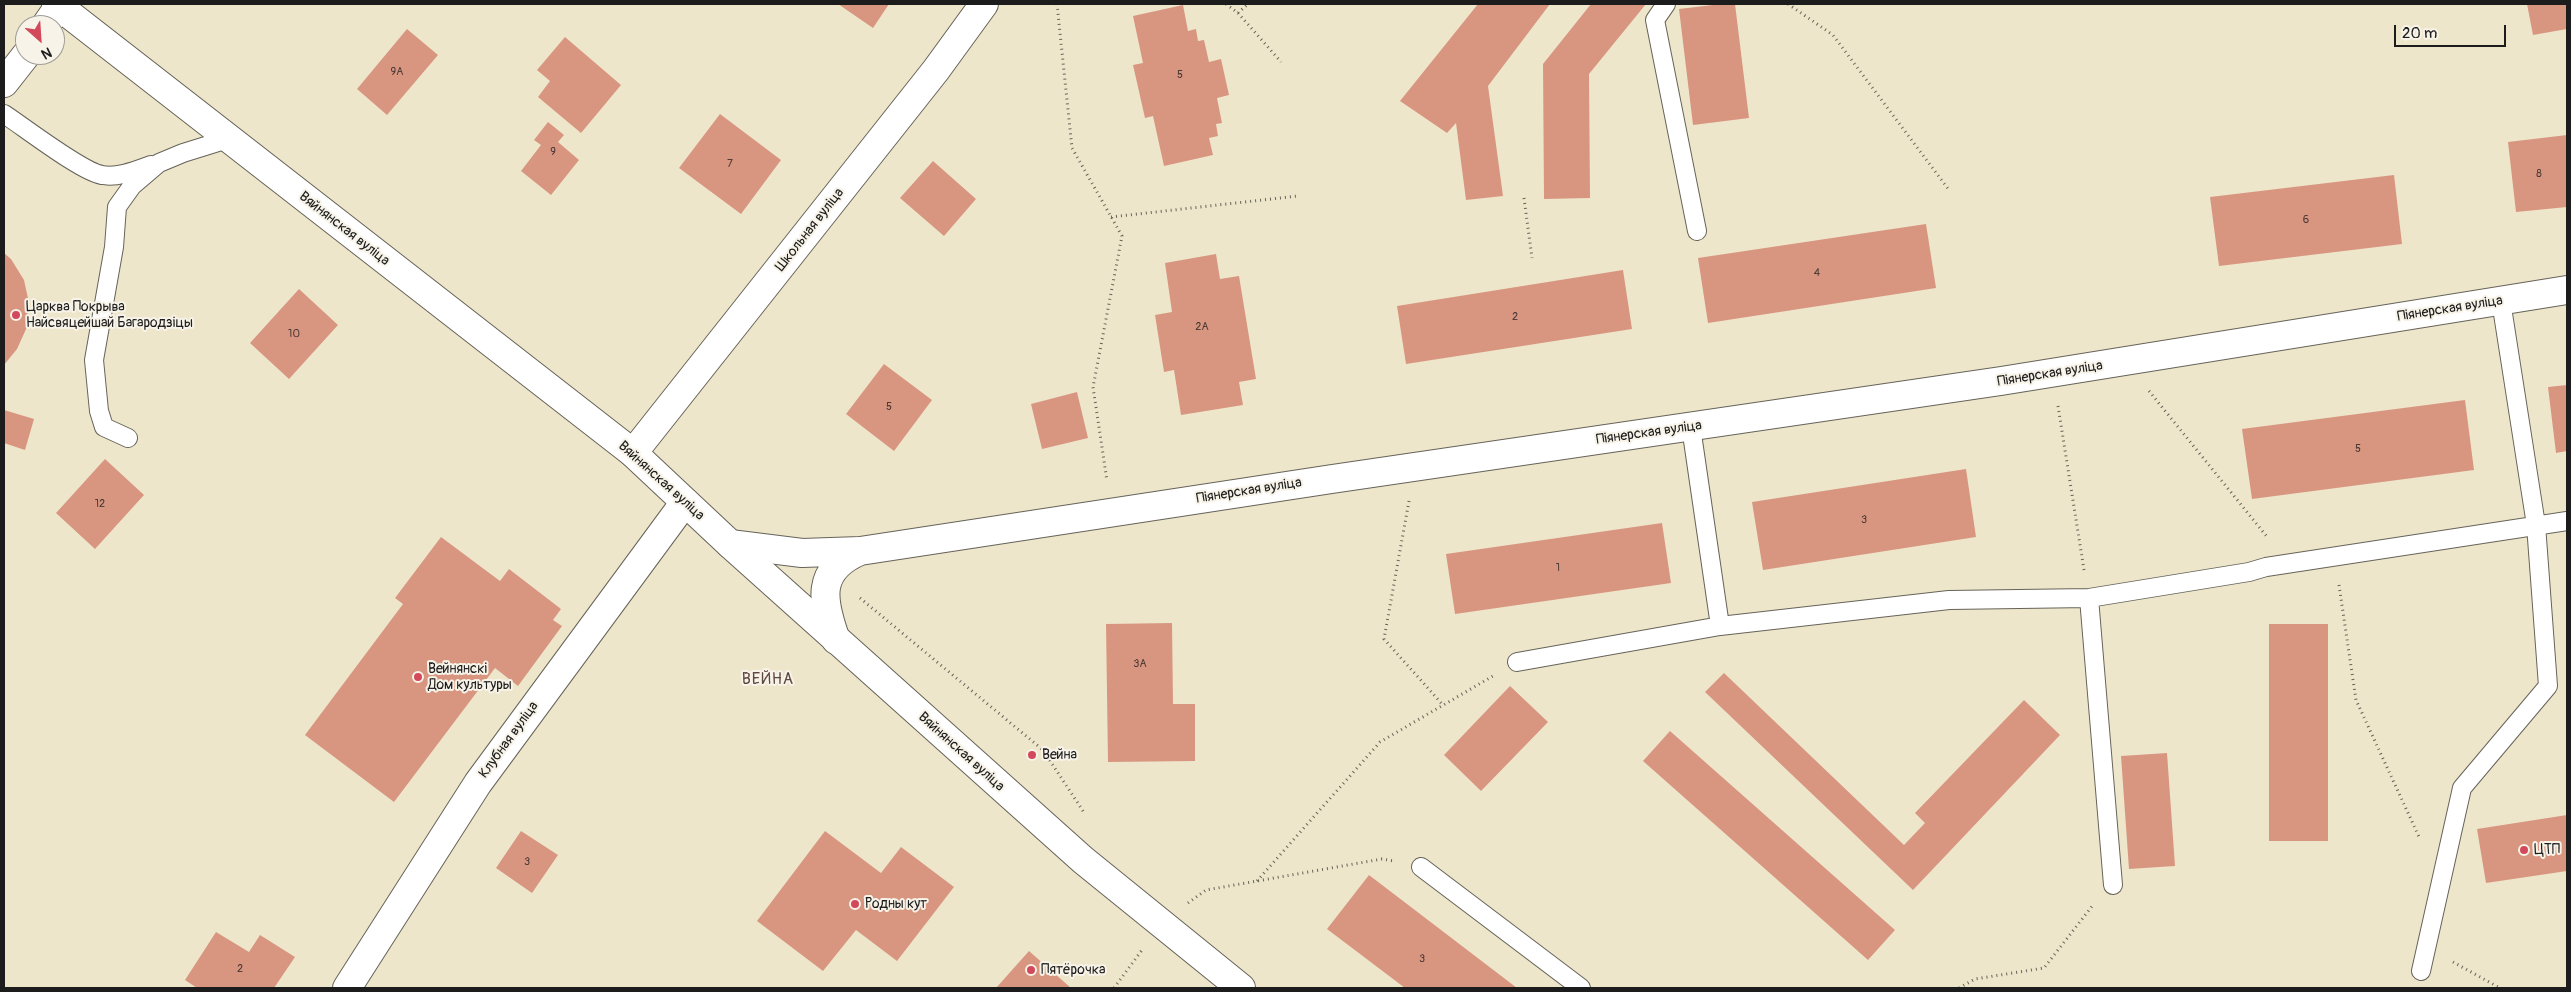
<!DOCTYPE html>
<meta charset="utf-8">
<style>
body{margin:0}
#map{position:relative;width:2571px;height:992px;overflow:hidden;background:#eee6cb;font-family:Pangolin,sans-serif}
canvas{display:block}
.frame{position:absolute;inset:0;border:5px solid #1c1c1c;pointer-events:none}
.north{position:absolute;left:15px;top:15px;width:50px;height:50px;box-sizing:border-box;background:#f7f3e8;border:1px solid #9f9d96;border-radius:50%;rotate:154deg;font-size:14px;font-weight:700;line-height:20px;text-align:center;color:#1c1c1c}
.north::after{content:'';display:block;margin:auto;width:18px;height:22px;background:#d1495b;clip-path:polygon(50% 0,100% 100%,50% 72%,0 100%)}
.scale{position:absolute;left:2394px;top:25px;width:112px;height:22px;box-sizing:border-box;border:2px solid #1c1c1c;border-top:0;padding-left:6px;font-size:15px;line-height:18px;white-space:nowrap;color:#1c1c1c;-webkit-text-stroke:4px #f7f3e8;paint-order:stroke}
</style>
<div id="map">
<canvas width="2571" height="992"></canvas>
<div class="frame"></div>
<div class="north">N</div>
<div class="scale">20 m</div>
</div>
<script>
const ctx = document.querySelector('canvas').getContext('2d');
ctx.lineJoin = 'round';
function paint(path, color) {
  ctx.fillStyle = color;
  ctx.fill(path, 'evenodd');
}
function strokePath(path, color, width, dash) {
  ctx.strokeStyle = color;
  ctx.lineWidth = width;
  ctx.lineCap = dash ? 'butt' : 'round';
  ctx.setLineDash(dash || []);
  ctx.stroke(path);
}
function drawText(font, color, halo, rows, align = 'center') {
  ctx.font = font + ' Pangolin,sans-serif';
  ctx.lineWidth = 4;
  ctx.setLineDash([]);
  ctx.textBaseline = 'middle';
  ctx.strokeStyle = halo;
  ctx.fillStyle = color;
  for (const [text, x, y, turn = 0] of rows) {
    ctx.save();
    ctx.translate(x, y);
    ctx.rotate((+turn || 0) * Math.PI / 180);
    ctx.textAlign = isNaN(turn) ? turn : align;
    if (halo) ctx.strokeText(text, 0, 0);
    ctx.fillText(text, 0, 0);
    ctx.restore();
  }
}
paint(new Path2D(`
 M838,4H889L873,28Z
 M1478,4H1550L1488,86L1503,196L1466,200L1456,123L1447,133L1400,101Z
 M1591,4H1646L1589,74L1590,198L1544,199L1543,64Z
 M1721,4H1735L1749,118L1693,125L1679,9Z
 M2527,4H2567V29L2533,35Z
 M1183,5L1188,31L1196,29L1198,41L1204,40L1209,62L1221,59L1229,95L1217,98L1222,123L1216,124L1218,136L1209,138L1213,155L1164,166L1153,116L1145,118L1133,65L1143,63L1133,16Z
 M407,29L438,55L387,115L357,89Z
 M565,37L621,85L581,133L538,97L550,81L537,70Z
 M720,114L781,160L741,214L679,168Z
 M548,122L564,135L558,142L579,160L551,195L521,171L541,145L534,140Z
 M2567,135V207L2516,212L2508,142Z
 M933,161L976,199L944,236L900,198Z
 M2394,175L2402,244L2219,266L2210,197Z
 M1926,224L1936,288L1708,323L1698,258Z
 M4,253L11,259L24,280L29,303L27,327L17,349L4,365Z
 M1216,254L1220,279L1239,276L1256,379L1239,382L1243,405L1181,415L1174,370L1164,372L1155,315L1172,312L1165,263Z
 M1623,270L1632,329L1406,364L1397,306Z
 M299,289L338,325L289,379L250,343Z
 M884,364L932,400L894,451L846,414Z
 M2567,385V451L2556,453L2548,387Z
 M1077,392L1088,438L1042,449L1031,404Z
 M2465,400L2474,470L2252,499L2242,429Z
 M4,410L34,419L25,450L4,443Z
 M105,459L144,495L95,549L56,513Z
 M1966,469L1976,537L1763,570L1752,502Z
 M1662,523L1671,583L1455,614L1446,554Z
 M441,537L500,581L509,569L561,609L553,620L562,626L518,686L495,668L394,802L305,735L403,604L395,598Z
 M1172,623L1173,704H1195V761L1108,762L1106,624Z
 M2269,624H2328V841H2269Z
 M1724,673L1904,845L1925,823L1915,813L2024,700L2060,735L1913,890L1705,692Z
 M1510,686L1548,722L1481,791L1444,755Z
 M1670,731L1895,930L1868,960L1643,761Z
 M2167,753L2175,866L2129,869L2121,756Z
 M2567,815V871L2486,883L2477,829Z
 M521,831L558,855L532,893L496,868Z
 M825,831L881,873L901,847L954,887L897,961L856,930L823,971L757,921Z
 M1369,875L1517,988H1405L1327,929Z
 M216,932L249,952L260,935L295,957L274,988H197L185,980Z
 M1029,951L1071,988H996Z`), '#d89680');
const service = new Path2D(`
 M1666,4L1655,20L1697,231
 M4,114C24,127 82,172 102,175C118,178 137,170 151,165
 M1691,427L1720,626
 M128,438L104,427L99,411L94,360L114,247L117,207L132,186L159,163L183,153L228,139
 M2089,598L2113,885
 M1517,662L1720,626L1949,600L2089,598L2249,572L2266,567L2567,521
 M1421,867L1581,988
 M2421,971L2462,788L2548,686L2536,525L2501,301`);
const minor = new Path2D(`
 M46,25L59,6
 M4,83L26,55
 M633,453L936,70L984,4
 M730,544L802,553L860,551L1332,479L2001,381L2567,290
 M836,640C822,601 815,570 860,551
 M347,988L478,783L685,502`);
const tertiary = new Path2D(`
 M56,4L633,453L730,544L1083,860L1241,988`);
strokePath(service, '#666359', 20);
strokePath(minor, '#666359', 30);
strokePath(tertiary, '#666359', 30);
strokePath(new Path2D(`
 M1057,4L1072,148L1122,236L1093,387L1107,481
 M1226,4L1238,13L1281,62
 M1788,4L1833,35L1949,190
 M1238,13L1248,4
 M1524,198L1532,258
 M1111,217L1298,196
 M2149,391L2268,538
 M2058,406L2084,570
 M1409,501L1384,639L1443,705
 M2339,585L2356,700L2420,839
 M860,598L1043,750L1085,814
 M1257,881L1380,742L1493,676
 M1188,903L1206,890L1382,859L1394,861
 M2453,962L2500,988
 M1114,988L1142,950
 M1959,988L1975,979L2044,968L2093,905`), '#666359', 3, [1, 4]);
strokePath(service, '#fff', 18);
strokePath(minor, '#fff', 28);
strokePath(tertiary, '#fff', 28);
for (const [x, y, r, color] of [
 [16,315,5,"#d1495b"],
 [418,677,5,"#d1495b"],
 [1032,755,5,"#d1495b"],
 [2524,850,5,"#d1495b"],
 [855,904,5,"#d1495b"],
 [1031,970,5,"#d1495b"]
]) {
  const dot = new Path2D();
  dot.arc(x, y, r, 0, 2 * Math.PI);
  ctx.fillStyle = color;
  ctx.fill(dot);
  strokePath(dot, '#f7f3e8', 2);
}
drawText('11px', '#4b3a35', null, [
 ["9А",397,72],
 ["5",1180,75],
 ["9",553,152],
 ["7",730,164],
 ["8",2539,174],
 ["6",2306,220],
 ["4",1817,273],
 ["2",1515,317],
 ["2А",1202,327],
 ["10",294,334],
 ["5",889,407],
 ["5",2358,449],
 ["12",100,504],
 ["3",1864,520],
 ["1",1558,568],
 ["3А",1140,664],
 ["3",527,862],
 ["3",1422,959],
 ["2",240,969]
]);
drawText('14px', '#1c1c1c', '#f7f3e8', [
 ["Вяйнянская вуліца",344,229,38],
 ["Школьная вуліца",810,230,-52],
 ["Піянерская вуліца",2450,309,-9],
 ["Піянерская вуліца",2050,374,-9],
 ["Піянерская вуліца",1649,433,-8],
 ["Вяйнянская вуліца",661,481,42],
 ["Піянерская вуліца",1249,491,-9],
 ["Клубная вуліца",509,740,-54],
 ["Вяйнянская вуліца",961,752,42]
]);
drawText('14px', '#1c1c1c', '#f7f3e8', [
 ["Царква Покрыва",26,307],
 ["Найсвяцейшай Багародзіцы",26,323],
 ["Вейнянскі",428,669],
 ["Дом культуры",428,685],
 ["Вейна",1042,755],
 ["ЦТП",2534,850],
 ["Родны кут",865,904],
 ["Пятёрочка",1041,970]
], 'left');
ctx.letterSpacing = '1px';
drawText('16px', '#5e473f', '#f7f3e8', [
 ["ВЕЙНА",768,680]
]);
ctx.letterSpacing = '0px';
</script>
